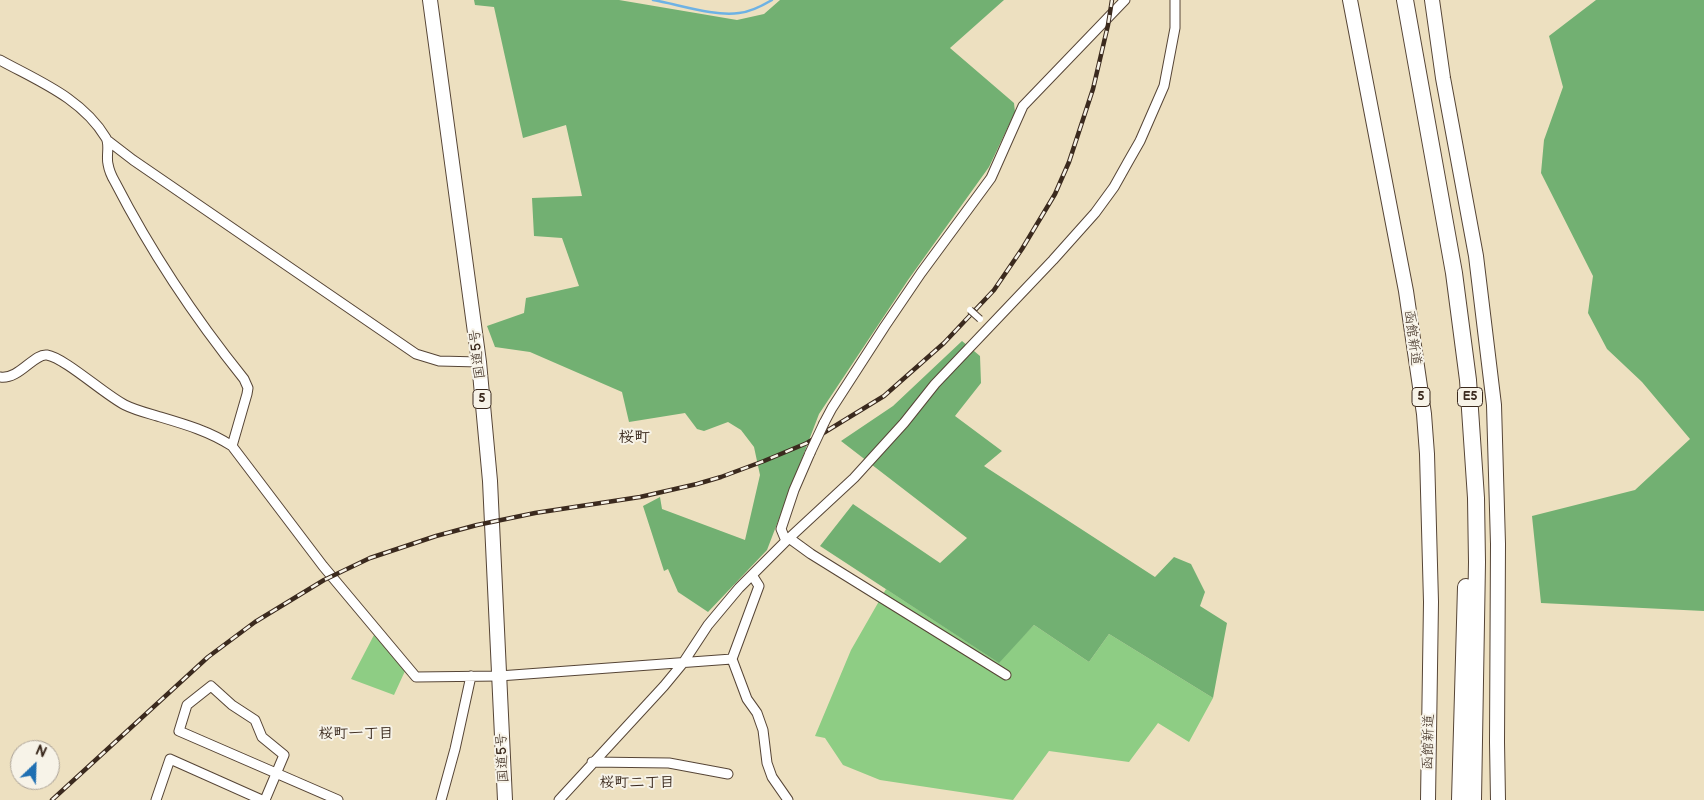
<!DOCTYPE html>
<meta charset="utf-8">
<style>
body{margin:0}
#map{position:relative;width:1704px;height:800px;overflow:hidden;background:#ede0c0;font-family:"Balsamiq Sans",sans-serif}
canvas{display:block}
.north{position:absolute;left:10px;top:740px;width:50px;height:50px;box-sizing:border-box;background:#f7f3e8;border:1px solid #aca397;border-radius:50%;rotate:24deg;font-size:14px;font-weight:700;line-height:20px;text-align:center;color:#3b2a1e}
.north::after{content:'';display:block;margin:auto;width:18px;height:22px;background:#1f6fb2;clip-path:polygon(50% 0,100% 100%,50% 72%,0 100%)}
</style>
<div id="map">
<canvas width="1704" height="800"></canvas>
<div class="north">N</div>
</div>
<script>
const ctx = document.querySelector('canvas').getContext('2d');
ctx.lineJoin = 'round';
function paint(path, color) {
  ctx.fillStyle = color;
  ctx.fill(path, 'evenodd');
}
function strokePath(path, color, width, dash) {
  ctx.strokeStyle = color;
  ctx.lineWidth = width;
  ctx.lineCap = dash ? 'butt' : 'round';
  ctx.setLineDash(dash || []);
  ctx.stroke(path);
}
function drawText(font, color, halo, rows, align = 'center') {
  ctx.font = font + ' "Balsamiq Sans","Klee One",sans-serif';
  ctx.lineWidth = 4;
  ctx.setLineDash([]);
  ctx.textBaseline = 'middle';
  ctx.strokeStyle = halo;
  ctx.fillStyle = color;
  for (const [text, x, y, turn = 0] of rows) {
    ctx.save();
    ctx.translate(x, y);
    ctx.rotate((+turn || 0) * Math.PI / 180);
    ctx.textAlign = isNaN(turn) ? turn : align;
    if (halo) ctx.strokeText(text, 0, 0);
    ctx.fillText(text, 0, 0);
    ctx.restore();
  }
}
paint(new Path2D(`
 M886,589L998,662L1034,625L1089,662L1109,634L1213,698L1189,742L1158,723L1129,762L1049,751L1013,800L880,780L843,765L825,738L815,736L851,650Z
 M374,635L405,671L394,695L351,679Z`), '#8ecd84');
paint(new Path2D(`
 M474,0H619L737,20L764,14L780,0H1004L950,48L1014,103L1015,112L989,167L908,280L819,414L767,550L708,612L678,592L668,569L664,571L643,506L660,497L662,509L745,540L760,475L754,447L741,430L728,422L704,431L697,429L685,413L629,422L622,392L530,352L495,347L487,326L524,313L526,298L579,286L562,238L534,236L532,198L582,196L566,125L523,138L494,7L475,5Z
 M1596,0H1704V611L1541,603L1532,516L1635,490L1690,439L1642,382L1607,349L1588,313L1593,276L1541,173L1544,140L1563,87L1549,36Z
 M962,341L980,356L981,383L955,416L1002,451L984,466L1155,577L1174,557L1191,564L1205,592L1200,606L1227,623L1213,698L1109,634L1089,662L1034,625L999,663L820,546L853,504L940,563L967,538L841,441L893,406Z`), '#72b072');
strokePath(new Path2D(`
 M653,0C677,4 715,17 739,13C751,12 762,6 772,0`), '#6eb2e4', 2.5);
const minor = new Path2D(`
 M0,60C38,81 82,98 106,138C110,145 106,156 108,164C109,170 112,177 115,182C151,252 195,318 244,379L248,388L247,394L232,446
 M107,140L133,160L416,354L439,361L479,362
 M0,377C19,380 34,353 47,355C65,358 105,395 125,405C135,410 147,413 157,416C184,424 209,431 232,446L323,566L416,677L499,676L732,659
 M824,423L832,408L885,326L921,273L991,178L1023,106L1125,0
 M789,538L811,554L1006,675
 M786,541L781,529L794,490L810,453
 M752,575L759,586L732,659L747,699L757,713L763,730L767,763L772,777L788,800
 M592,762L669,763L728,774
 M156,800L170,759L262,800
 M265,800L284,755L262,737L255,720L232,705L211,686L187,705L179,731L338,800
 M441,800L455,749L471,676
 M559,800L664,686L683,663L708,625L739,588L786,541L854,478L904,423L935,384L1053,260L1095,213L1114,187L1128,162L1140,141L1164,86L1175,28V0`);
const trunk = new Path2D(`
 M430,0L479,362L490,481L505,800
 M1350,0L1406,291L1424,414L1427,454L1431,602L1428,800
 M1432,0L1443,78L1476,256L1494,405L1498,544L1497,742L1498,800`);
const motorway = new Path2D(`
 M1405,0L1454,273L1468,380L1476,498L1477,562L1473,800
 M1460,800L1466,587`);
strokePath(minor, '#564536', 11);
strokePath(trunk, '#564536', 16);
strokePath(motorway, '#564536', 18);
strokePath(minor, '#fff', 9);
strokePath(trunk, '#fff', 14);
strokePath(motorway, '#fff', 16);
const rail = new Path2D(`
 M52,800L208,657L255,622L324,580L370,558L436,536L477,525L535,513L640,497L697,484L721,477L764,461L807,443L884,396L944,343L994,290L1022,249L1055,194L1069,162L1093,89L1108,25L1112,0`);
strokePath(rail, '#3b2a1e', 4.5);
strokePath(rail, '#f7f3e8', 2.5, [8]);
const pedestrianBridge = new Path2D(`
 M970,310L980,319`);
const minorBridge = new Path2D(`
 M810,453L824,423`);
strokePath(pedestrianBridge, '#564536', 8, []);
strokePath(minorBridge, '#564536', 11, []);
strokePath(pedestrianBridge, '#fff', 6);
strokePath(minorBridge, '#fff', 9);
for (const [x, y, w] of [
 [1421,397,18],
 [1470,397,25],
 [482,399,18]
]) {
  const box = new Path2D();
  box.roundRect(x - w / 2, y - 9.5, w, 19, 4);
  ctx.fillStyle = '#f7f3e8';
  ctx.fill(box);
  strokePath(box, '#3b2a1e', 1);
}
drawText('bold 12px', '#3b2a1e', null, [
 ["5",1421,397],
 ["E5",1470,397],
 ["5",482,399]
]);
drawText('14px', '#3b2a1e', '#f7f3e8', [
 ["函館新道",1412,338,82],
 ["国道5号",478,354,-97],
 ["函館新道",1429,742,-89],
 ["国道5号",503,758,-93]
]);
drawText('bold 15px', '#3b2a1e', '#f7f3e8', [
 ["桜町一丁目",356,734],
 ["桜町二丁目",637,783]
]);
drawText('bold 16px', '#3b2a1e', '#f7f3e8', [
 ["桜町",634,438]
]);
</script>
